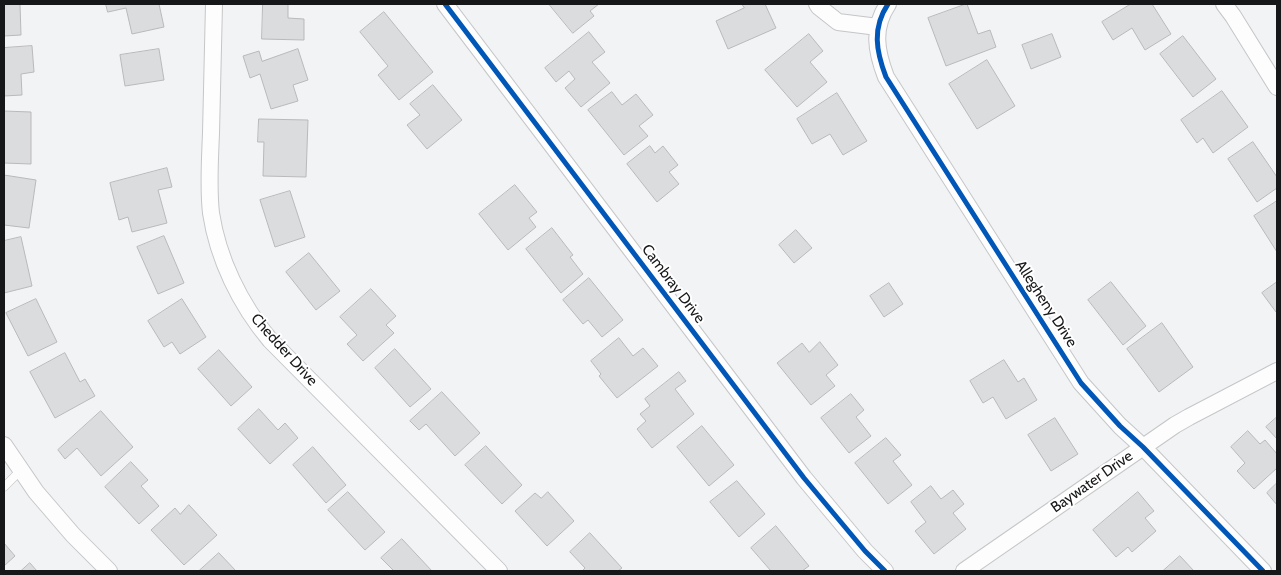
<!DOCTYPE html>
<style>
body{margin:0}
#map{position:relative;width:1281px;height:575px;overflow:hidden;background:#f2f3f5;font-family:Cabin,sans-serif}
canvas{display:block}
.frame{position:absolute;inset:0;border:5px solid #161718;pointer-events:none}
</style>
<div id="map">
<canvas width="1281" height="575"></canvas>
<div class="frame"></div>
</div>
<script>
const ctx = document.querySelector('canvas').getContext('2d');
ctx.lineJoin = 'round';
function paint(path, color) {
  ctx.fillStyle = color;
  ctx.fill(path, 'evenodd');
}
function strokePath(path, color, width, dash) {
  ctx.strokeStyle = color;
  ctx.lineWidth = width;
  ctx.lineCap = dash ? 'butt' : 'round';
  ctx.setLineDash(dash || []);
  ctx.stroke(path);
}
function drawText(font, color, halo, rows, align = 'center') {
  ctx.font = font + ' Cabin,sans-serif';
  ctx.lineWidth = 4;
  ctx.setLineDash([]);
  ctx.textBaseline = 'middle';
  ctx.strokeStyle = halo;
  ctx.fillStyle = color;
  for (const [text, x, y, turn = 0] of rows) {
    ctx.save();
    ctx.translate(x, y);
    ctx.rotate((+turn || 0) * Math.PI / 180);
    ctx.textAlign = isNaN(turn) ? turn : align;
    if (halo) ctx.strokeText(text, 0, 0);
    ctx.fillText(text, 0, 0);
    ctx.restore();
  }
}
const building = new Path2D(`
 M4,4H20L21,35L4,36Z
 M106,4H159L164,27L132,34L126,8L108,12Z
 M263,4H288V18L304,19V40L262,39Z
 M549,4H599L590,11L594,16L573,33Z
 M742,4H765L776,28L728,49L716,21L744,8Z
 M967,4L978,34L990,30L996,47L946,66L928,18Z
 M1131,4H1152L1171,34L1145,50L1132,28L1113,40L1102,22Z
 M384,12L433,72L399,100L378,75L388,66L360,32Z
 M589,32L605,52L592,62L610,83L581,107L565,88L575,79L569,71L556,82L545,68Z
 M809,34L823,51L810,62L827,82L797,107L765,70Z
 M1052,34L1061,57L1031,69L1022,45Z
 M1183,36L1216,79L1193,97L1160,54Z
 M32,46L34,72L21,74L22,95L4,96V48Z
 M159,49L164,80L125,86L120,55Z
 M298,49L308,80L293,85L298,101L271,109L260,74L250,78L243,56L259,51L262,61Z
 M987,60L1015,106L977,129L949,84Z
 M433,85L462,120L427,149L407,125L420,115L410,104Z
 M1222,91L1248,127L1213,153L1203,138L1197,143L1181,120Z
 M612,92L622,105L636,94L653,115L639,126L648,136L624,155L588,110Z
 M837,93L867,141L843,155L830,134L812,144L797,119Z
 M4,111L31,112V164L4,163Z
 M259,119L308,120L306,177L263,176L264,142H258Z
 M1253,142L1277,177V188L1257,202L1228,159Z
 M650,146L655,153L663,146L678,165L669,172L679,184L657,202L627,164Z
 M167,168L172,187L158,190L167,223L132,232L128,217L119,220L110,183Z
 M4,175L36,180L29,228L4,225Z
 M515,185L537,212L529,218L536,227L508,250L479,214Z
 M290,191L305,237L275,247L260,200Z
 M1277,201V252L1254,216Z
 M552,228L573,255L570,257L583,274L561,293L526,249Z
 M796,230L812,248L794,263L779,245Z
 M164,236L184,283L158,294L137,247Z
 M21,237L32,286L4,293V241Z
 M309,253L340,291L316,310L286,272Z
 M589,278L623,320L602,337L588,320L583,324L563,300Z
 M1111,282L1146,326L1123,345L1088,300Z
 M1277,282V311L1276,312L1262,293Z
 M889,283L903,304L884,317L870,296Z
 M371,289L396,316L386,325L394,333L363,361L347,344L357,335L340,317Z
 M36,299L57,342L28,356L6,313Z
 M182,299L206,337L180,354L172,342L164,347L148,321Z
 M1162,323L1193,367L1159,392L1127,349Z
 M619,338L633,356L643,348L658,366L617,398L599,376L601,374L591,361Z
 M820,342L838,365L826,375L835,386L811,405L777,363L802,343L809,352Z
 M395,349L431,389L410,407L375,368Z
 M219,350L252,387L231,406L198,369Z
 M65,353L80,382L85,379L95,396L55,418L30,372Z
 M1004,360L1018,382L1024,378L1037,400L1006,419L993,397L983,403L970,381Z
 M679,372L686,381L675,389L694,414L652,448L637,429L646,421L640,414L650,406L645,399Z
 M442,392L480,433L455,456L426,424L419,430L410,421Z
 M851,394L864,410L856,417L871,436L849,453L821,418Z
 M259,409L278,430L285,423L298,438L270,464L238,429Z
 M101,411L133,447L101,476L77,448L65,459L58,450Z
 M1277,417V439L1266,427Z
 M1055,418L1078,454L1051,471L1028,435Z
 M702,426L734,465L709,486L677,447Z
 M1248,431L1260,444L1265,440L1277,454V468L1254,489L1237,471L1245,463L1231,447Z
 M886,438L901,455L893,461L912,485L888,504L855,463Z
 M486,446L522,485L502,504L465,465Z
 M313,447L346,485L326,503L293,465Z
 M131,462L148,480L141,486L159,506L139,524L105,487Z
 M737,481L765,514L739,537L710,502Z
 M1277,483V505L1267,493Z
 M931,486L941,499L953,490L964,504L953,513L966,529L934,554L915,531L926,522L911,502Z
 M348,492L385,532L365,550L328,510Z
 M548,492L574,521L547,546L515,511L535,493L541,498Z
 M1138,492L1154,511L1145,518L1156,531L1132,552L1128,547L1116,557L1093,530Z
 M189,505L217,535L184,565L151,530L175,508L180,514Z
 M776,526L809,566L802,571H771L751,548Z
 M590,533L622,568L618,571H582L585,568L570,552Z
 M402,539L432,571H394L381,558Z
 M4,543L15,556L4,566Z
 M219,553L236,571H199Z
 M1180,556L1194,571H1163Z
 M30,563L37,571H21Z`);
paint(building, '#dbdcdd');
strokePath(building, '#b9b9bb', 1);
const lane = new Path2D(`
 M4,487L21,470`);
const street = new Path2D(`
 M214,4C213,47 212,90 211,133C210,160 208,187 211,213C218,259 240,304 270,340L499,571
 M445,4L804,478L865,551L885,571
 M817,4L819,7L838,22L878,27
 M888,4C872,28 876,51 886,77L1081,383L1120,426L1143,447L1263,571
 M1224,4L1233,16L1277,87
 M4,445L36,492L73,535L109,571
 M964,571L1175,425L1189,417L1277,371`);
strokePath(lane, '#c5c6c7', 9);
strokePath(street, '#c5c6c7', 18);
strokePath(lane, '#fdfdfe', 8);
strokePath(street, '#fdfdfe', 16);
strokePath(new Path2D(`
 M445,4L804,478L865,551L885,571
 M888,4C872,28 876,51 886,77L1081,383L1120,426L1143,447L1263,571`), '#0057b8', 5);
drawText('15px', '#161718', '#fff', [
 ["Cambray Drive",673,284,53],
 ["Allegheny Drive",1046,304,57],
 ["Chedder Drive",284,350,48],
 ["Baywater Drive",1092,482,-35]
]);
</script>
